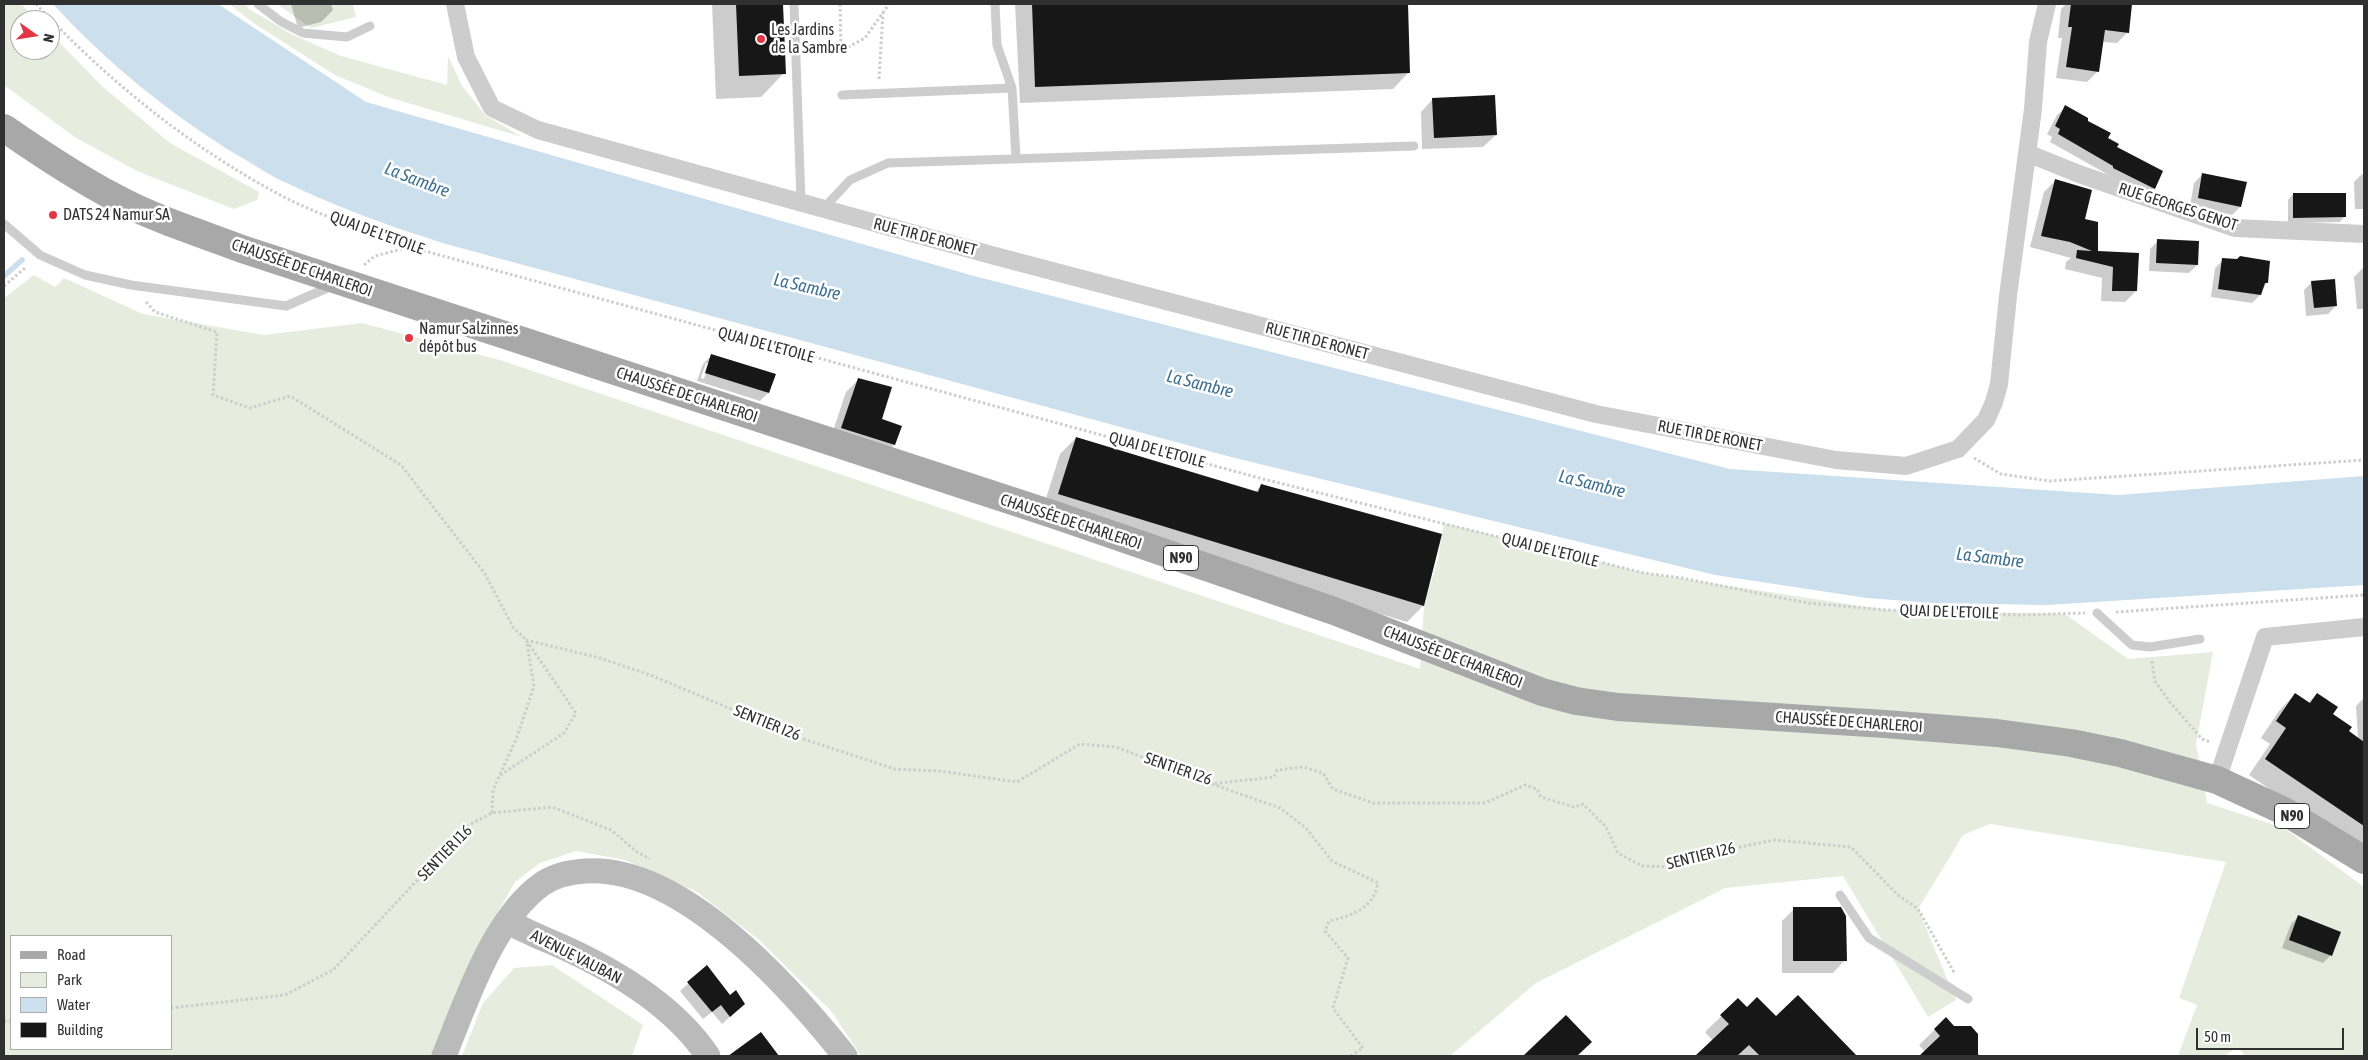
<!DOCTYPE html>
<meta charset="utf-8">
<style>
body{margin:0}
#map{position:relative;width:2368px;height:1060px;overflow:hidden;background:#fff;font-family:"Asap Condensed",sans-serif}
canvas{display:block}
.frame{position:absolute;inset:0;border:5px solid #303030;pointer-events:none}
.legend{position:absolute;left:10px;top:935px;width:162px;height:115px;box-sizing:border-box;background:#fff;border:1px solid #acacac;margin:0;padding:6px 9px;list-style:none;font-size:15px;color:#303030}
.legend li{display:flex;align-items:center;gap:10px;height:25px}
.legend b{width:25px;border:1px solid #acacac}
.north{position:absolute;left:10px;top:10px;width:50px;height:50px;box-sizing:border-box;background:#fff;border:1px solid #acacac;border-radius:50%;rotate:103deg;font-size:14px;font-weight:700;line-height:20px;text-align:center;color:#303030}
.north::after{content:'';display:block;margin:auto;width:18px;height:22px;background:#e23644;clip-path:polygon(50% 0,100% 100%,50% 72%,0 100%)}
.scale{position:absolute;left:2196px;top:1028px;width:148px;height:22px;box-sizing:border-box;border:2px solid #303030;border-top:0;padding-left:6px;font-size:15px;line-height:18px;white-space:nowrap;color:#303030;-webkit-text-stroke:4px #fff;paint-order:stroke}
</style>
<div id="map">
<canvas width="2368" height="1060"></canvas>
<div class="frame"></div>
<ul class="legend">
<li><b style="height:6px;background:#a8a8a8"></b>Road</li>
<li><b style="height:14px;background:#e6ecde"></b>Park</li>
<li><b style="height:14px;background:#cbdfec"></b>Water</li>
<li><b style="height:14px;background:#171717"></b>Building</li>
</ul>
<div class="north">N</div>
<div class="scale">50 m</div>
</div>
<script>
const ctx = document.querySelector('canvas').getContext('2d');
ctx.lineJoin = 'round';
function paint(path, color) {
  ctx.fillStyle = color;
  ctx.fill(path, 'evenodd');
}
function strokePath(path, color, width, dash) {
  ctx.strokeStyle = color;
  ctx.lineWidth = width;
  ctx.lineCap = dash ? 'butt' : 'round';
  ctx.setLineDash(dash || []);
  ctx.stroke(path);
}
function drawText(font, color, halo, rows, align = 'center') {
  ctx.font = font + ' "Asap Condensed",sans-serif';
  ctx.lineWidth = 5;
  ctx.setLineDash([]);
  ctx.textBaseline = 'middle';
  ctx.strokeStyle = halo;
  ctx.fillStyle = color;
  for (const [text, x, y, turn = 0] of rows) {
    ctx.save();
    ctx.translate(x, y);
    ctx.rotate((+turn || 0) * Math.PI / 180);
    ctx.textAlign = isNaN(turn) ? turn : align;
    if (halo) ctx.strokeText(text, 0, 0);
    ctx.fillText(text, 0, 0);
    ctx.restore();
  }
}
paint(new Path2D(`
 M4,4H21L37,20H20V50H50V33L103,87L170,143L259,192L257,200L234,209L139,172L76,138L4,85Z
 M229,4H245L249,9L293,35L341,56L447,85L448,56L462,86L485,115L522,137L388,97L335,75L255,24Z
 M277,4H353L356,17L311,28Z
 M34,275L55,287L64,278L143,314L264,335L362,323L503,361L1420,669L1424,606L1438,559L1444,523L1644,573L1887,610L2065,614L2128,659L2213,652L2196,744L2207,803L2284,828L2364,887V1056H2245L2238,1047L2224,1056H2178L2197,1005L2179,998L2226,862L1990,824L1963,835L1918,909L1956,1000L1928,1017L1843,876L1725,888L1536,983L1450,1056H861L832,1012L758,939L697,892L625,860L576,851L540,863L515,882L473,956L432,1056H4V298ZM11,936H171V1049H11Z
 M552,965L643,1025L632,1056H462L483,1003L514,968Z`), '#e6ecde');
paint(new Path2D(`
 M53,4H218L366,102L974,276L1730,469L2118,495L2364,476V585L2047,605L1933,603L1867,598L1715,575L1231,457L446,244C388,226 331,205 276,178C263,171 250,162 237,155C170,114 106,62 53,4Z`), '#cbdfec');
paint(new Path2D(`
 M291,4H331L333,10L321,22L298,28Z
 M712,4H782L784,73L761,97L716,99Z
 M1015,4H1406L1409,72L1393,89L1020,103Z
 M2066,4L2131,5L2128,32L2117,43L2102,42L2097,72L2087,82L2056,78L2062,38H2058L2061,9Z
 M1433,99L1496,135L1483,147L1422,149L1421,112Z
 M2066,107L2106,138L2154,188L2146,196L2050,142L2052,137L2047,134L2057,115Z
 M2362,174H2364V209H2355L2354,182Z
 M2202,175L2240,207L2232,215L2190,206L2194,183Z
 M2055,181L2084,219L2096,252L2137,254L2136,291L2125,302L2101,301L2102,278L2065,269L2066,262L2071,258L2030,247L2044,192Z
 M2293,194L2345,216L2340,222L2288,223V200Z
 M2158,241L2197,265L2189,273L2149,271L2150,249Z
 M2223,260L2267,282L2260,295L2252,303L2211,297L2215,268Z
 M2364,267V309H2357L2354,277Z
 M2312,282L2336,306L2328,314L2306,316L2304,290Z
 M711,356L768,393L760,401L697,381L703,364ZM706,363H709L704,379L701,378Z
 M858,380L880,420L900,427L894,445L882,457L830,440L846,392Z
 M1076,438L1255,492L1261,486L1441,535L1423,606L1407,622L1042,511L1060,454Z
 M2295,694L2308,703L2317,694L2341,728L2358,739L2356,706L2364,698V853L2249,775L2270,744L2261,738L2279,711Z
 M1794,909L1845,960L1833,973H1782V921Z
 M2299,916L2331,955L2323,963L2282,948L2291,924Z
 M707,967L730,997L744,1004L722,1024L712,1012L703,1019L680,991Z
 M1798,997L1856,1056H1697L1713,1041L1705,1032L1738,1000L1747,1009L1776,1018Z
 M1566,1016L1591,1042L1576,1056H1525Z
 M1946,1019L1977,1052L1981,1056H1921L1925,1052L1919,1045Z`), '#0003');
strokePath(new Path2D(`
 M4,276L22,260`), '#cbdfec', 5.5);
paint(new Path2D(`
 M736,4H783L786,74L739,76Z
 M1032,4H1408L1410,73L1035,87Z
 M2071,4H2132L2129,33L2105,30L2099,72L2066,67L2072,27H2068Z
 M1495,95L1497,135L1434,138L1432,98Z
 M2065,105L2088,118V121L2111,133L2108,138L2119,144L2117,147L2163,171L2155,189L2113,168V166L2058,134L2060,129L2055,126Z
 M2202,173L2247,182L2241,207L2198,198Z
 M2055,179L2092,190L2085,219L2098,222V251L2139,253L2137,291H2112L2113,267L2076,258L2077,250L2092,251L2070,242L2041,236Z
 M2293,193H2346V217L2293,218Z
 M2157,239L2199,241L2198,265L2156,263Z
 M2240,256L2270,261L2268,283H2265L2261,295L2218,289L2222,258L2237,259Z
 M2335,279L2337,306L2314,308L2311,281Z
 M711,354L776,374L769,393L705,373Z
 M858,378L892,387L882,419L902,426L895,445L841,428Z
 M1076,437L1258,492L1261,484L1442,534L1424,606L1058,494Z
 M2295,693L2310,703L2317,693L2338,707L2333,714L2352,727L2349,731L2364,742V826L2265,759L2286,728L2276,721Z
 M1793,907H1841L1846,916L1847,961H1793Z
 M2298,915L2341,932L2332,956L2289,940Z
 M707,965L730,995L736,990L745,1004L730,1017L721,1005L712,1012L687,982Z
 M1798,995L1857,1056H1760L1749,1045L1737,1056H1695L1729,1024L1720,1015L1738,998L1747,1007L1757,997L1776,1016Z
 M1566,1015L1592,1042L1577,1056H1523Z
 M1946,1017L1954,1026H1971L1978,1034V1056H1919L1940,1036L1934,1029Z
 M761,1032L779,1056H728Z`), '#171717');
strokePath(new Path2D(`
 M36,4C108,81 192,149 286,198C325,218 369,231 410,247L1263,479L1644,573L1682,578L1807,603L1887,610L2020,615L2085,613
 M840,4L841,51L865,38L889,4
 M879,79L883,13
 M364,265L375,256L409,247
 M4,286L25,268
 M146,302L155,312L217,332L213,395L250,408L290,396L401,465L485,574L513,627L526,640L576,713L564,733L499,776
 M1974,458L2001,474L2050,481L2364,460
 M2116,612L2364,595
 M526,640L600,658L653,676L797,737L895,769L939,771L1017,782L1080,744L1116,747L1211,784L1274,777L1277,770L1303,767L1323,773L1333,789L1373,803H1485L1525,785L1537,789L1541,797L1574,807L1583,804L1606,827L1618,853L1642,866L1671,867L1735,848L1775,840L1851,847L1898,895L1918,909L1955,974
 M2152,661L2155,681L2169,701L2202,739L2210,742
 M1212,784L1280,808L1306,828L1332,861L1378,883C1373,909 1353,915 1329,921L1325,931L1348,958L1333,1008L1363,1048L1350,1056
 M492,813L493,790L517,737L534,686L527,643
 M171,1008L285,995L333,970L469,825L492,813L552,807L611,830L637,852L650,859
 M4,1021H11`), '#cdcdcd', 3, [2.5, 2.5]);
strokePath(new Path2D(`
 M258,4L280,21L303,33L347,37L370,26
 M794,4L801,201
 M995,4L997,45L1012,88L1016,158
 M842,95L1012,88
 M823,209L850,180L888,163L1414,146
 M4,224L40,255L85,275L131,285L286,306L332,286
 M2097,613L2132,645L2150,647L2200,639
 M1840,895L1869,938L1968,999`), '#cdcdcd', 9);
strokePath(new Path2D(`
 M455,4L466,57L492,108L538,130L995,256L1596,414L1836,460L1906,466L1958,449L1986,420L1994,402L1999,384L2008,296L2033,109L2038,42L2047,4
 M2027,153L2079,174L2235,228L2364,234
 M2217,780L2265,637L2364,627`), '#cdcdcd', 18);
strokePath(new Path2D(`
 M507,921C523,930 539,937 556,944C613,969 673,1004 708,1056
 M444,1056C466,1002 493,919 542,884C555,875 570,872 585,871C681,864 790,987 845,1056`), '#bababa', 25);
strokePath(new Path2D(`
 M4,128C40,153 76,177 114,197C154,219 200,233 242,249L1055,515L1334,611L1542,692L1576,701L1618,707L1885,724L1997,733L2071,743L2120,753L2217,780L2284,811L2364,860`), '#a8a8a8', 28);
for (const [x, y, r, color] of [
 [761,39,5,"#e23644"],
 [53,215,5,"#e23644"],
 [409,338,5,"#e23644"]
]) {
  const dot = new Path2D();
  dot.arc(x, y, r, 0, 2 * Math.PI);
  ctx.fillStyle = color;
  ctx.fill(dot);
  strokePath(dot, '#fff', 2);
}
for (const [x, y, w] of [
 [1181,558,35],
 [2292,816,35]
]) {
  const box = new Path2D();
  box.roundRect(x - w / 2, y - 12.5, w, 25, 4);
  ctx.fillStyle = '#fff';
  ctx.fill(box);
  strokePath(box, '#303030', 1);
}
drawText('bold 15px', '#303030', null, [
 ["N90",1181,558],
 ["N90",2292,816]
]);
drawText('16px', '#303030', '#fff', [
 ["Les Jardins",771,30],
 ["de la Sambre",771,48],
 ["DATS 24 Namur SA",63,215],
 ["Namur Salzinnes",419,329],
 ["dépôt bus",419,347]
], 'left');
drawText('16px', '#303030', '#fff', [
 ["RUE GEORGES GENOT",2178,207,18],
 ["QUAI DE L'ETOILE",377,233,20],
 ["RUE TIR DE RONET",925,237,15],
 ["CHAUSSÉE DE CHARLEROI",302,268,19],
 ["RUE TIR DE RONET",1317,341,15],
 ["QUAI DE L'ETOILE",766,345,15],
 ["CHAUSSÉE DE CHARLEROI",687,395,18],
 ["RUE TIR DE RONET",1710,436,11],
 ["QUAI DE L'ETOILE",1157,450,15],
 ["CHAUSSÉE DE CHARLEROI",1071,522,18],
 ["QUAI DE L'ETOILE",1550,550,14],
 ["QUAI DE L'ETOILE",1949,612,2],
 ["CHAUSSÉE DE CHARLEROI",1453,657,21],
 ["CHAUSSÉE DE CHARLEROI",1849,722,4],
 ["SENTIER I26",767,723,22],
 ["SENTIER I26",1178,769,19],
 ["SENTIER I16",445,853,-46],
 ["SENTIER I26",1701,856,-14],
 ["AVENUE VAUBAN",576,957,27]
]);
drawText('italic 18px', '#3f7191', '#fff', [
 ["La Sambre",417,180,21],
 ["La Sambre",807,287,13],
 ["La Sambre",1200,384,14],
 ["La Sambre",1592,484,14],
 ["La Sambre",1990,558,7]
]);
</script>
